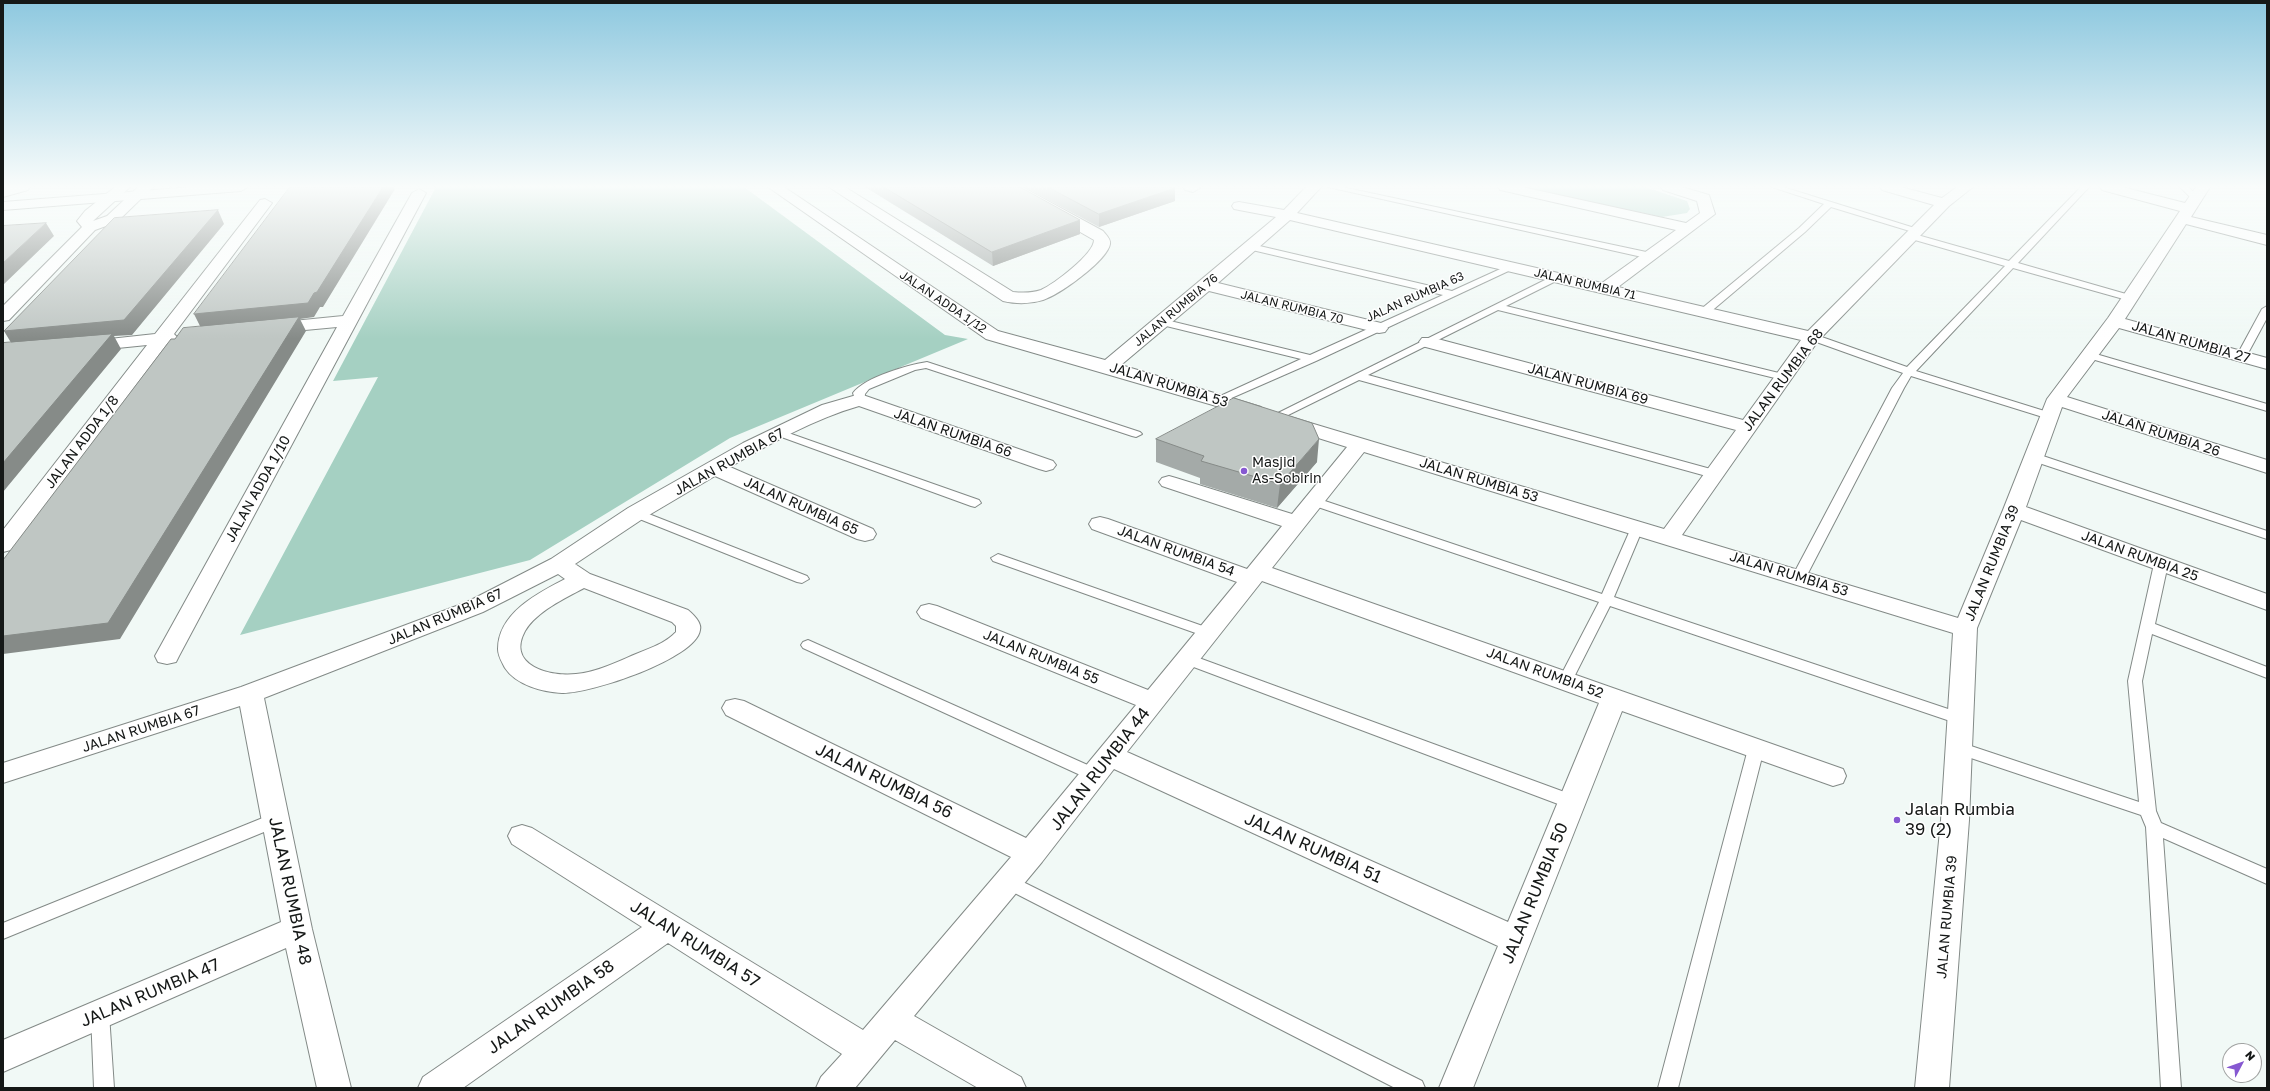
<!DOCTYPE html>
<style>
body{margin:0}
#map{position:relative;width:2270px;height:1091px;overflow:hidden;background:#f1f9f6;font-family:"Golos Text",sans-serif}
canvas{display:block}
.frame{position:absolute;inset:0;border:4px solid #151817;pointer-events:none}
.north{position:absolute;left:2222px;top:1043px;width:40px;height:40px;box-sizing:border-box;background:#fff;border:1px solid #a1a3a2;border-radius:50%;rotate:49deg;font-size:11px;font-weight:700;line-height:16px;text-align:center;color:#151817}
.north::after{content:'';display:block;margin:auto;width:14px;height:18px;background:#8658d1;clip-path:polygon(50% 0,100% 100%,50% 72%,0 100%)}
</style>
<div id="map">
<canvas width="2270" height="1091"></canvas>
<div class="frame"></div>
<div class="north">N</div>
</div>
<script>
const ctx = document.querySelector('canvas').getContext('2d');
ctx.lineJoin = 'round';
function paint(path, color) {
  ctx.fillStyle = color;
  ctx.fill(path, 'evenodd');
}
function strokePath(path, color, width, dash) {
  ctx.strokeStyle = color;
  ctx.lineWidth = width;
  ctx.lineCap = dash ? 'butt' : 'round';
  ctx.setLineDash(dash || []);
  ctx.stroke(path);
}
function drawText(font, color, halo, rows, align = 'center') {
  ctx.font = font + ' "Golos Text",sans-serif';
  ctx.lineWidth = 3;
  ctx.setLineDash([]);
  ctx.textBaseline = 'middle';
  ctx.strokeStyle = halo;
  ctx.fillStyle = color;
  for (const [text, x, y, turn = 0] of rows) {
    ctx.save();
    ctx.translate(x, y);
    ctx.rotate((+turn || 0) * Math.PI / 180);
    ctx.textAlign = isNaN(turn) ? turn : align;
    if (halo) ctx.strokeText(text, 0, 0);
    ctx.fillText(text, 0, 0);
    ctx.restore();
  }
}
paint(new Path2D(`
 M436,187H744L945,335L968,339L730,438L530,560L240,635L378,377L333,381Z
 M1527,187H1645L1687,201L1690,209L1687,213L1662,217L1532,189Z`), '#a5d0c2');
const service = new Path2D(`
 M1328,187H1342L1651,253L1656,256L1651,259Z
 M1772,187H1783L1921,230L1913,232L1831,207L1805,232L1708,314H1700V310L1799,228L1824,204Z
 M2081,187H2089L2018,263L2133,296V300H2127L2013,268L1916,371L2054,414L2056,416L2054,418H2046L1911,376L1904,388L1806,577L1804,580H1794L1792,577L1892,388L1903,373L1808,339V335H1816L1907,367L2005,266L1908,238V234H1914L2009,261Z
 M2180,187H2188L2199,197L2192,199Z
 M1251,244L1452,291L1509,265H1515L1517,267L1316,361L1220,403L1216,402L1214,400L1216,398L1301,359L1158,324V320L1162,319L1310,355L1443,295L1248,249L1246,247Z
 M1555,275L1560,278L1558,280L1506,306L1787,375L1788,377L1783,380L1498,310L1368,375L1718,471L1720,474L1718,477H1710L1359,380L1278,420H1270L1268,418Z
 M2267,306V318L2246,357L2245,359H2237L2236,357L2262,309Z
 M2089,352L2267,404V411L2085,357V353Z
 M927,362L1140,432L1142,434L1136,437L1132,436L926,368L915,370L869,389L865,394L864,402H856L853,393C865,377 908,365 927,362Z
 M780,430L979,500L981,503L975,507L971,506L776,435L774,433Z
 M2034,453L2267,531V539L2030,460L2028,457L2030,454Z
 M1313,497L1602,594L1631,528L1637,524L1642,525L1643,528L1614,597L1966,715L1969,719L1966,723L1961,725L1956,723L1610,606L1570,685H1560L1558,681L1599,602L1309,504L1307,501L1309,498Z
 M636,509L807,576L809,579L802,583L797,582L632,516L630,513L632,510Z
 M998,554L1214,630L1216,633L1214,636H1204L993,561L991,558Z
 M2161,560L2168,564L2155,624L2267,667V678L2152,634L2142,681L2156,811L2161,823L2267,869V884L2163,838L2181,1088H2161L2146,827L2141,815L1953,752L1951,748L1953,744L1959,742L2139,802L2128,681L2154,564Z
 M808,640L1101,771L1103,775L1101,779L1095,781L1089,779L803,648L801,645L803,642Z
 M1188,654L1578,797L1580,802L1578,807L1572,808L1566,807L1183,663L1181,659L1183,655Z
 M1756,743L1762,745L1764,749L1678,1088H1658L1748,749L1750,745Z
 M275,813L281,815L283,820L281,825L3,939V923Z
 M1009,875L1422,1081L1425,1088H1395L1003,887L1000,882L1003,877Z
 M100,1005L107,1008L109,1014L114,1088H94L91,1014L93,1008Z`);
const minor = new Path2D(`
 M9,187H30L28,190L3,197V188Z
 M115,187H130L93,221L107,216L138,187H153L117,222L95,230L9,320L3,321V306L82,227L77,221L85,211Z
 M768,187H784L998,331L1105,360L1276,217L1234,209L1232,206L1234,203L1239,202L1284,210L1306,187H1321L1297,213L1602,283L1676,230L1505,191L1500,190L1498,187H1522L1686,223L1700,213L1697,201L1663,190L1661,187H1682L1709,195L1715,214L1618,287L1808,331L1934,205L1882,190L1880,187H1901L1942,198L1957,187H1973L1949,206L1818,341L1682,535L1958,618L2003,510L2047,399L2108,318L2180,211L2102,190L2100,187H2122L2185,203L2196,187H2210L2191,217L2267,235V245L2186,224L2125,319L2267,358V369L2119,328L2067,397L2267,460V473L2062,407L2026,507L2267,594V610L2021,520L1977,628L1969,820L1949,1088H1915L1941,820L1953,633L1364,452L1272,568L1843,769L1846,776L1843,783L1833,786L1622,711L1473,1088H1439L1498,946L1114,769L1042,862L914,1016L1021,1077L1026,1088H978L895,1040L855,1088H816L821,1077L842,1054L668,943L463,1088H418L423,1077L642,927L512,844L508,836L512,828L522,825L532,828L863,1030L1011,857L726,715L722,708L726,701L735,699L744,701L1026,838L1136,705L921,618L917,612L921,606L929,604L937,606L1148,690L1237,582L1092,529L1089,524L1092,519L1100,517L1108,519L1247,569L1282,526L1162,486L1159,482L1162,478L1169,476L1176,478L1292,514L1347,447L1280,426L1277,422L1280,418L1287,416L1664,529L1736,430L1422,346L1419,342L1422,338H1434L1743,420L1801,340L1290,220L1218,283L1385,324L1388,328L1385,332L1379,333L1209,291L1121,365L1261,407L1264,411L1261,415L1254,417L986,339ZM1262,581L1599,703L1508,922L1127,752Z
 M829,187H845L1013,292C1023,293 1032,293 1041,290C1054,284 1094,254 1094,240L1007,190L1005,187H1022L1103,231C1106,235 1111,239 1110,244C1107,261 1059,295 1043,300C1030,304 1016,304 1003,301Z
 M1183,187H1199L1200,188L1193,192L1185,190Z
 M419,189L426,193L179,656L176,662L167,664L158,662L155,656L337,327L273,333L267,332L264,328L267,324L273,323L343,316L412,193Z
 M265,199L272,203L174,334L178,338L175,342L167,344L11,550L3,552V530L147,345L88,351L82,350L79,346L82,342L155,334L260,200Z
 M860,394L1053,461L1056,465L1053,469L1046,471L1039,469L859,406C814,419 771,443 730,467L873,529L876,534L873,539L865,541L857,539L715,476L644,518L575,564L590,574L688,610C694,615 702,623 700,630C696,659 589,694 562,693C543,692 516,685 505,668C502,662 498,656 498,649C498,613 538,593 565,579L558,574L483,612L264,698L312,929L351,1088H317L286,948L3,1072V1040L281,922L240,706L3,783V763L241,687L467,602L551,559L628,508L743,443L822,405ZM584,588L672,622L676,626V632C666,643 650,648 636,654C617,662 597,672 576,674C551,677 506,666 525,631C537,611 564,599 584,588Z`);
const tertiary = new Path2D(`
 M192,187H248L241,191L3,210V202Z`);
strokePath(service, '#838a87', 2);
strokePath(minor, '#838a87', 2);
strokePath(tertiary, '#838a87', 2);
paint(service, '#fff');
paint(minor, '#fff');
paint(tertiary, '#fff');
paint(new Path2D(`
 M865,187H1020L1080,234L993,266Z
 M1024,187H1173L1175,188V201L1099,227Z
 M1156,439L1317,462L1277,508L1200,484V478L1156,462Z`), '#a4aaa8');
paint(new Path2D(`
 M383,187H394L395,189L323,307H320L314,317L300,319L306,331L120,639L3,654V636L201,328L194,314L314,293Z
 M1175,188V201L1099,227V214Z
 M218,210L224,224L132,335L114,336L121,349L3,492V463L13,346L4,331Z
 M1080,220V234L993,266L992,252Z
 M46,223L54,236L3,285V263Z
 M1319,439L1317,462L1277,508L1280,484Z`), '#868b88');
const building = new Path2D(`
 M290,187H383L317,292L314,293L308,303L194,314Z
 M884,187H1020L1080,220L992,252Z
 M1048,187H1173L1175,188L1099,214Z
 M218,210L124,320L4,331L114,218Z
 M46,223L3,263V226Z
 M299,317L108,623L3,636V560L171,339H175L183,328Z
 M112,334L3,463V343Z
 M1234,398L1312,423L1319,439L1280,484L1201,461L1204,456L1156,439Z`);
paint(building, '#bfc6c3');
strokePath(building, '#868b88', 1);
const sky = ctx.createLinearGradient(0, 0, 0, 339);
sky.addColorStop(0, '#8dc8df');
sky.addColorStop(0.55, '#f9fcfb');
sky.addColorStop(1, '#f9fcfb00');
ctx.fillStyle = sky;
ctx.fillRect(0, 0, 2270, 339);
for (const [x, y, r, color] of [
 [1244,471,4,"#8658d1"],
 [1897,820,4,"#8658d1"]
]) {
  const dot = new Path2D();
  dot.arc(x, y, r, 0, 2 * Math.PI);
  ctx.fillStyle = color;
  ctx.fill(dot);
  strokePath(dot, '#fff', 1.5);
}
drawText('12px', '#151817', '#fff', [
 ["JALAN RUMBIA 71",1585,284,13],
 ["JALAN RUMBIA 63",1415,297,-24],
 ["JALAN ADDA 1/12",943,302,34],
 ["JALAN RUMBIA 70",1292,307,14],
 ["JALAN RUMBIA 76",1176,310,-40]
]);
drawText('14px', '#151817', '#fff', [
 ["JALAN RUMBIA 27",2191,342,16],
 ["JALAN RUMBIA 68",1783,380,-53],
 ["JALAN RUMBIA 69",1588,384,15],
 ["JALAN RUMBIA 53",1169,385,17],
 ["JALAN RUMBIA 66",953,433,19],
 ["JALAN RUMBIA 26",2161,433,18],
 ["JALAN ADDA 1/8",82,442,-53],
 ["JALAN RUMBIA 67",729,462,-29],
 ["JALAN RUMBIA 53",1479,480,17],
 ["JALAN ADDA 1/10",258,489,-61],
 ["JALAN RUMBIA 65",801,506,24],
 ["JALAN RUMBIA 54",1176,551,20],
 ["JALAN RUMBIA 25",2140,556,20],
 ["JALAN RUMBIA 39",1992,563,-68],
 ["JALAN RUMBIA 53",1789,574,17],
 ["JALAN RUMBIA 67",445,617,-23],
 ["JALAN RUMBIA 55",1041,657,22],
 ["JALAN RUMBIA 52",1545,673,20],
 ["JALAN RUMBIA 67",141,729,-18],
 ["JALAN RUMBIA 39",1947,917,-85]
]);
drawText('14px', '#151817', '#fff', [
 ["Masjid",1252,463],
 ["As-Sobirin",1252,479]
], 'left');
drawText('17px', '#151817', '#fff', [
 ["JALAN RUMBIA 44",1100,769,-52],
 ["JALAN RUMBIA 56",884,781,26],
 ["JALAN RUMBIA 51",1313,848,24],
 ["JALAN RUMBIA 48",290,891,78],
 ["JALAN RUMBIA 50",1535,893,-68],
 ["JALAN RUMBIA 57",695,944,32],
 ["JALAN RUMBIA 47",150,993,-23],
 ["JALAN RUMBIA 58",551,1007,-35]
]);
drawText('17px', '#151817', '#fff', [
 ["Jalan Rumbia",1905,810],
 ["39 (2)",1905,830]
], 'left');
</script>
